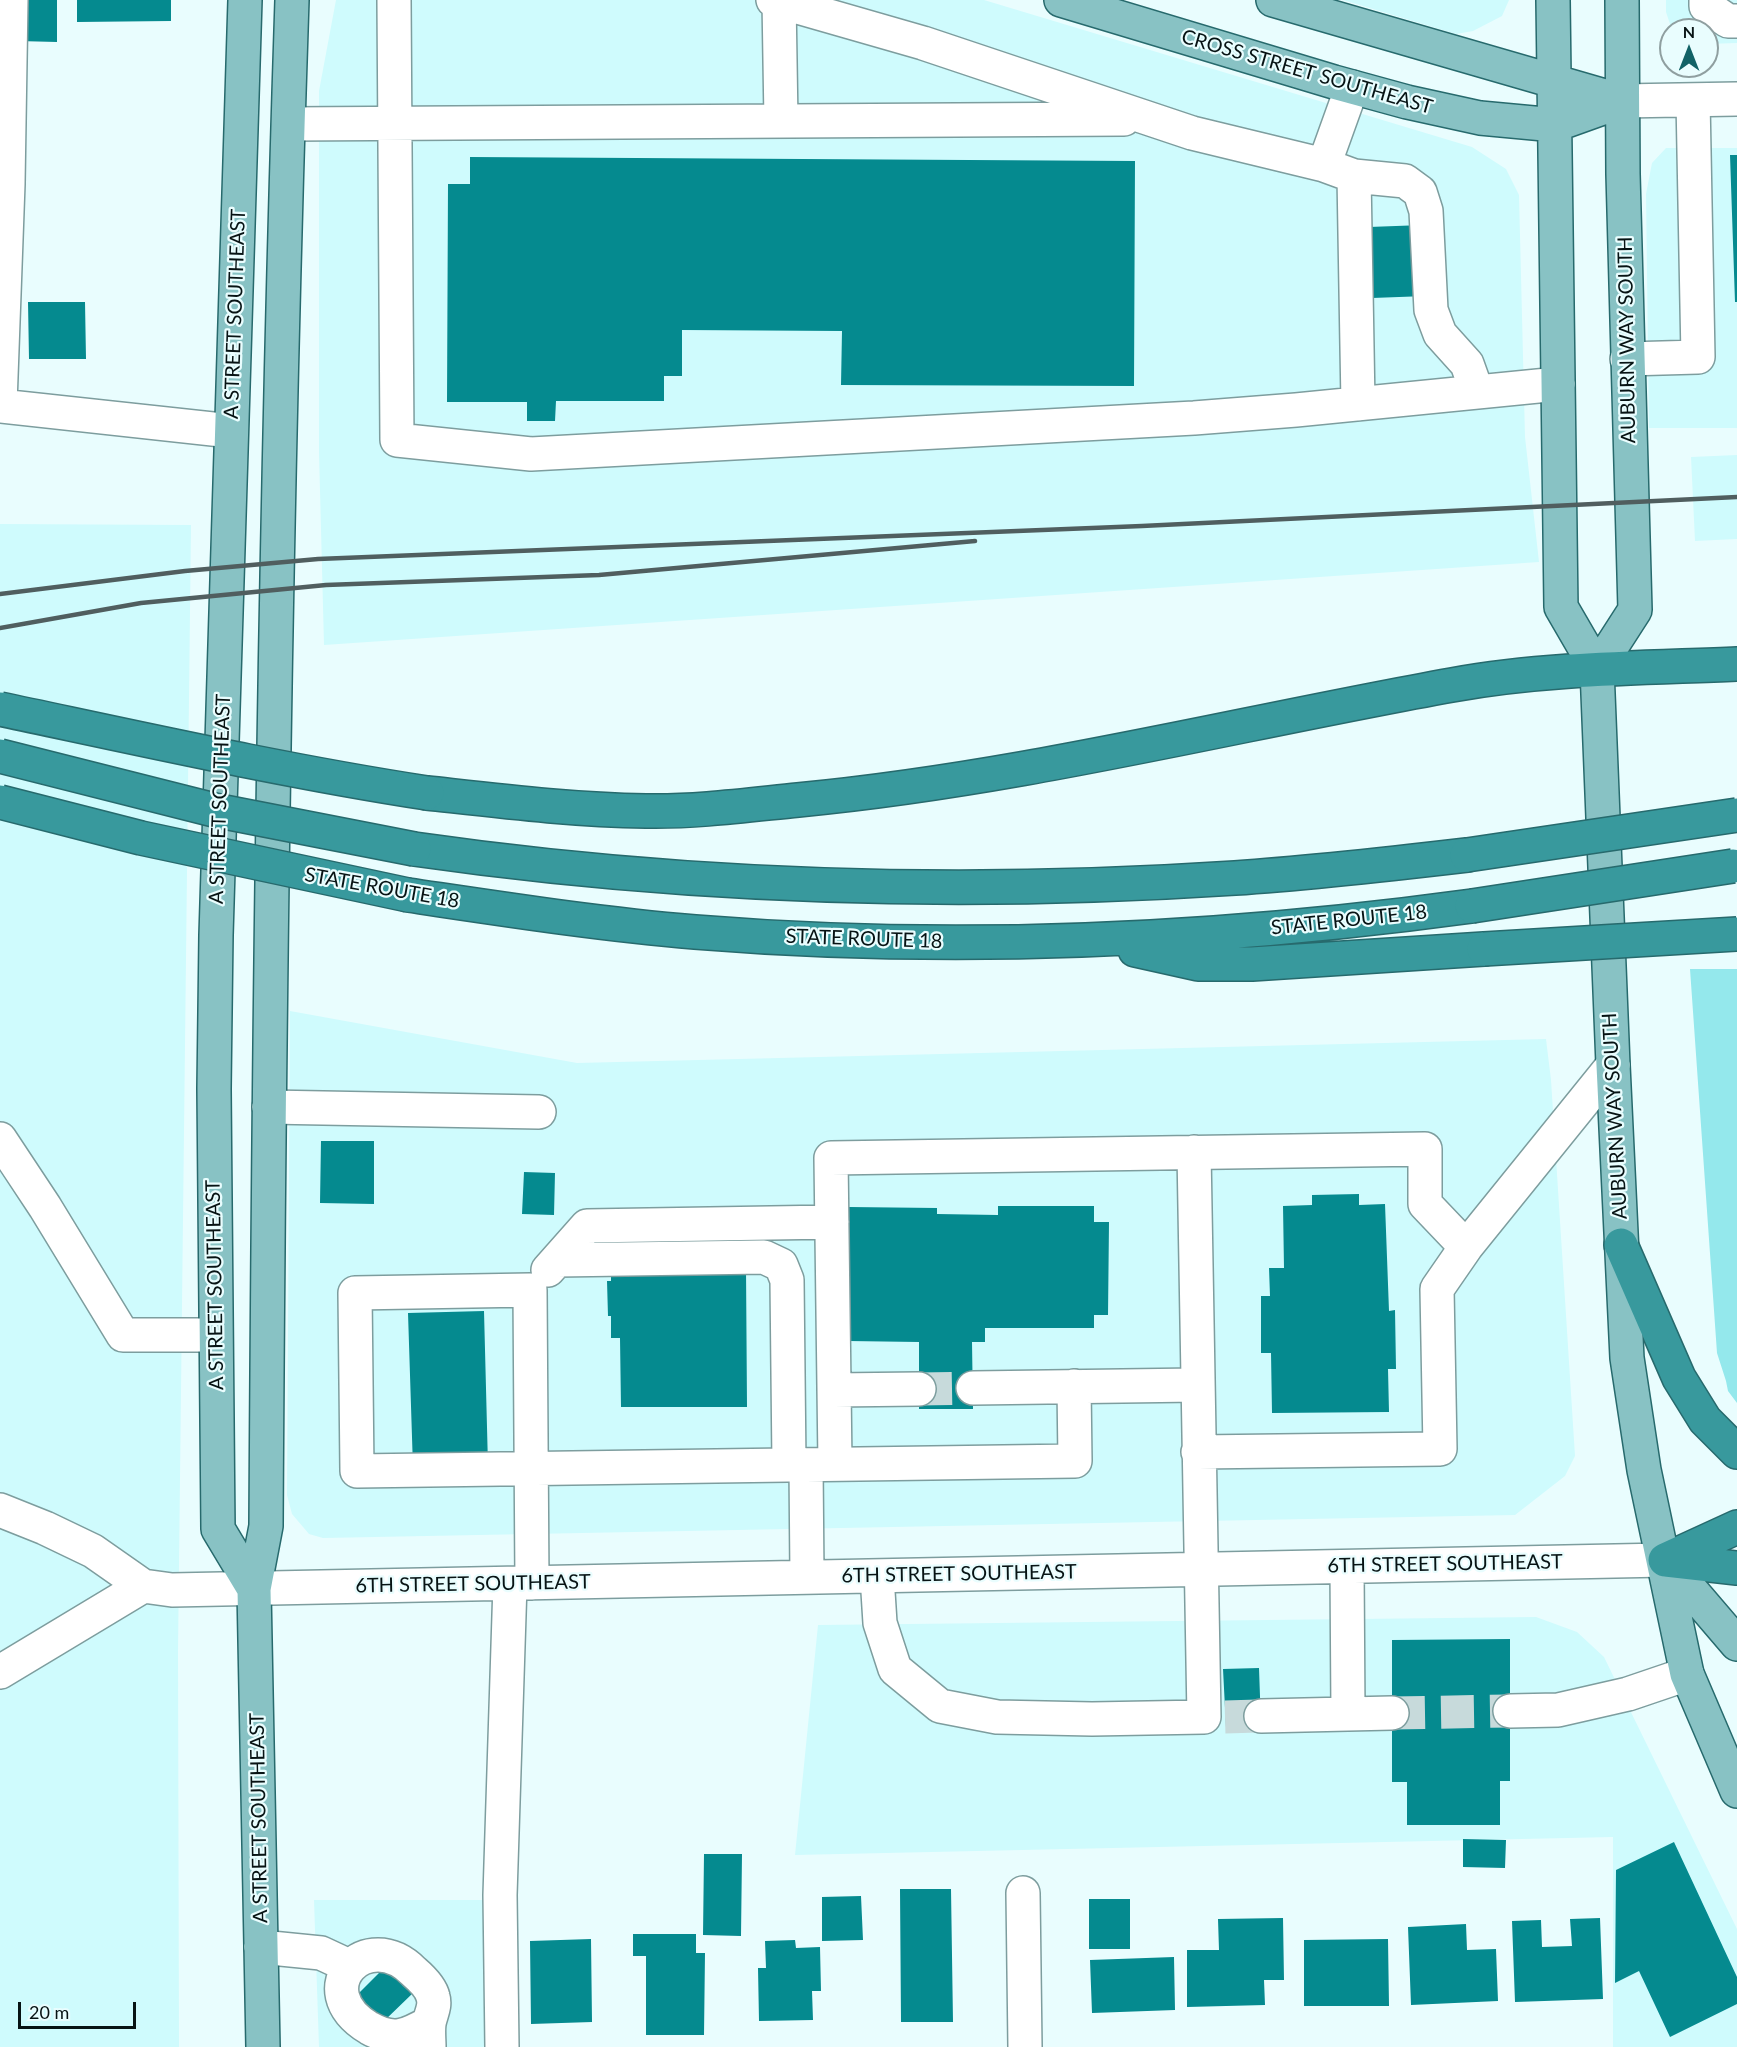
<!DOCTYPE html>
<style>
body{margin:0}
#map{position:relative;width:1737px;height:2047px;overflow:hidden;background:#e9fdfe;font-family:Lato,sans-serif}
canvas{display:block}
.north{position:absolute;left:1659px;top:18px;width:60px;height:60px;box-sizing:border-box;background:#e9fdfe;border:2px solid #8f9fa0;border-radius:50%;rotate:0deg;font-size:16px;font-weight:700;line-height:24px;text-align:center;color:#071314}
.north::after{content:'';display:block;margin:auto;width:21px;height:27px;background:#126266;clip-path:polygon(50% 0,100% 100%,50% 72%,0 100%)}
.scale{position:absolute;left:18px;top:2002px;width:118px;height:27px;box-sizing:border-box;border:3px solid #071314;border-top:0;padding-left:8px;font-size:18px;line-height:21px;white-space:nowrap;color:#071314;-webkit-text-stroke:4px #e9fdfe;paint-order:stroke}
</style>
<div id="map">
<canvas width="1737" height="2047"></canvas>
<div class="north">N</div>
<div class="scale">20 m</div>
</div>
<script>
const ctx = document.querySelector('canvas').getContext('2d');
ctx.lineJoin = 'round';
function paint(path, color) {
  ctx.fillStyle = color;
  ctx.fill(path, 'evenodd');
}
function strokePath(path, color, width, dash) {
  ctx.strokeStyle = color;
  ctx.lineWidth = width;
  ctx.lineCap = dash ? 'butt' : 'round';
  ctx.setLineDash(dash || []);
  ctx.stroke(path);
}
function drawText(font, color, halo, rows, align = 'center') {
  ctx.font = font + ' Lato,sans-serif';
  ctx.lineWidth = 4.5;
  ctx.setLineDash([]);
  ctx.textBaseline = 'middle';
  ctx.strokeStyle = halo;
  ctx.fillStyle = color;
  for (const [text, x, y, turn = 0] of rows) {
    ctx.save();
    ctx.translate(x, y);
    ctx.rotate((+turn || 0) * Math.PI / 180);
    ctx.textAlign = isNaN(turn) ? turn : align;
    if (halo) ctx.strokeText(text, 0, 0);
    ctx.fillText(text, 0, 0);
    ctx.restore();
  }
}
paint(new Path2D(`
 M336,0H984L1472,147L1506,169L1519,195L1525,437L1539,562L324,645L319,452V91Z
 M1343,0H1509L1502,16L1473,31L1456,34Z
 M1666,0H1737V43L1707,44V30H1672L1666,12Z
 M1666,148H1737V428H1649L1646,194L1652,163Z
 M1737,455V539L1695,541L1691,457Z
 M0,524L191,525L178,1651L179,2047H0Z
 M290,1011L577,1063L1546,1039L1551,1080L1575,1456L1565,1476L1515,1515L323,1538L309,1534L292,1514L287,1495Z
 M1536,1617L1577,1632L1604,1657L1737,1929V2047H1613V1837L795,1855L818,1625Z
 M314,1900H518L519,2047H319Z`), '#cffbfd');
paint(new Path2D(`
 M1690,969H1737V1403L1728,1391L1726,1381L1717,1353Z`), '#94e8ec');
paint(new Path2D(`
 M19,0H57V42L18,41Z
 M77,0H171V21L77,22Z
 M1730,155H1737V302H1735Z
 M470,157L1135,161L1134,386L841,385L842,331L682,330V376H664V401H556L555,421H527V402H447L448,184H470Z
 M1423,225L1426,296L1372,298L1369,227Z
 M28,302H85L86,359H29Z
 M321,1141H374V1204L320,1203Z
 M524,1172L555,1173L554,1215L522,1214Z
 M1359,1194V1205L1385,1204L1389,1311L1395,1310L1396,1369H1388L1389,1412L1272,1413L1271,1353H1261V1296H1270L1269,1268H1284L1283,1206L1312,1205V1195Z
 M998,1206H1094V1222H1109L1108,1315H1094V1328H985V1342H972L973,1409H919V1342L848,1341L849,1207L937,1208V1214L998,1215Z
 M746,1268L747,1407H621L620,1338H611V1316H608L607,1281H611V1269Z
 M484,1311L488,1466L413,1468L408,1313Z
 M1510,1639V1781H1500V1825H1407V1782H1392V1640Z
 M1259,1668L1261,1725L1226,1727L1223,1669Z
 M1463,1839L1506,1840L1505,1868L1463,1867Z
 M1674,1842L1737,1977V2004L1670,2037L1639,1971L1615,1983L1616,1870Z
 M704,1854H742L741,1936L703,1935Z
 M900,1889H951L953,2022H901Z
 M861,1896L863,1940L822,1941V1897Z
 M1089,1899H1130V1949H1089Z
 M1283,1918L1284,1980H1264L1265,2005L1187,2007V1950H1219L1218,1919Z
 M1600,1918L1603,1999L1515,2002L1512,1921L1541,1920L1542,1947L1572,1946L1570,1919Z
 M1466,1924L1467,1950L1496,1949L1498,2001L1411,2005L1408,1927Z
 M633,1934H696V1953H705L704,2035H646V1956H633Z
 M591,1939L592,2022L531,2024L530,1941Z
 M1388,1939L1389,2006H1304V1940Z
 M795,1940L796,1948L820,1947L821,1991H812L813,2020L759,2021L758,1968H766L765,1941Z
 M1174,1957L1175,2010L1092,2013L1090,1960Z
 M387,1965L413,1993L383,2022L357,1995Z`), '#058a8f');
strokePath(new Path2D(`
 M919,1389L973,1388
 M1392,1713L1510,1711
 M1225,1717L1261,1716`), '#c7dadb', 33, [33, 16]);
const minor = new Path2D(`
 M394,0L397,440L531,454L1194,418L1296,410L1558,384
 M773,0L923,43L1192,133L1324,165L1354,176L1405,181L1420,192L1426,211L1431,310L1440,334L1467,364L1477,392
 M779,0L781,121
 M1706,0V6L1728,21H1737
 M1622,101L1737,99
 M289,124L1124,119
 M1324,165L1352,87
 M1354,176L1358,404
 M1627,359L1698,357L1693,100
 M0,404L8,184L11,0
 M0,406L231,431
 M269,1107L539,1112
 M0,1139L45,1207L123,1335H215
 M1466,1247L1613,1065
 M557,1260L764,1257L781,1265L787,1280L789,1465
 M548,1270L587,1226L832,1222
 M973,1388L1197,1385
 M834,1390L919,1389
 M835,1464L831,1158L1425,1149V1204L1466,1247L1437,1289L1440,1449L1198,1452
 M806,1465L807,1577
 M0,1510L45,1528L93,1551L143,1586L172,1590L1665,1560
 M877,1576L880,1623L895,1669L940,1706L997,1717L1092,1719L1204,1717L1194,1152
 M532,1583L530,1290L355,1293L357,1471C597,1468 836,1464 1075,1461L1074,1386
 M0,1672L143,1586
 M1510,1711L1558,1710L1628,1694L1687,1674
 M1348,1714L1392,1713
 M1261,1716L1348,1714L1347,1567
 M1023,1893L1025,2047
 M261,1947L321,1953L349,1966
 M429,2023C406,2036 394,2042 369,2028C305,1989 367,1924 414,1972C421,1978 431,1988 433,1997C436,2007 430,2015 429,2024C428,2031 429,2040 429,2047
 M502,2047L500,1895L510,1584`);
const major = new Path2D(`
 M245,0L216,935L214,1089L218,1529L254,1589
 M1061,0L1334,82L1407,102L1480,118L1555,125L1622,101
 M1273,0L1622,101
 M1553,0L1561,607L1597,669L1613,1065L1627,1358L1644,1470L1687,1674L1737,1791
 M1597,669L1635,610L1623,174L1622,0
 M1666,1561L1737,1644
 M263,2047L254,1589L266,1526C269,1017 275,508 292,0`);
const highway = new Path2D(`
 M427,793C500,801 573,810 646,811C696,812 748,805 798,800C1019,779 1235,724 1452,685C1546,668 1642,668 1737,664
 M414,849C686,888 961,896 1235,878C1313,873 1390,864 1467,855
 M408,895C503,909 599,924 695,932C954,953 1215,941 1472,906
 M1135,950L1198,964H1252L1484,949
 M1621,1245L1679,1378L1705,1420L1737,1452
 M1665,1560L1737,1527
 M1666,1560L1737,1568`);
strokePath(minor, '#7d9d9e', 36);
strokePath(major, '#276a6d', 36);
strokePath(highway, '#276a6d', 36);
strokePath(minor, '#fff', 33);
strokePath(major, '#88c2c4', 33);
strokePath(highway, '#38999d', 33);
strokePath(new Path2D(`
 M0,594L185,571L318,559L1142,526L1737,497
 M0,628L141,603L326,585L599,575L975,541`), '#505e5f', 4.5);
const highwayBridge = new Path2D(`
 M0,709C142,739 284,771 427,793
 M0,756L214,810L414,849
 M0,802L141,838L408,895
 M1467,855L1737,815
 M1472,906L1733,866
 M1484,949L1737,934`);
strokePath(highwayBridge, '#276a6d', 36, []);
strokePath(highwayBridge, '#38999d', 33);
drawText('20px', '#071314', '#e9fdfe', [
 ["CROSS STREET SOUTHEAST",1307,72,16],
 ["A STREET SOUTHEAST",235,314,-88],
 ["AUBURN WAY SOUTH",1627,340,-91],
 ["A STREET SOUTHEAST",220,799,-88],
 ["STATE ROUTE 18",382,888,10],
 ["STATE ROUTE 18",1349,920,-6],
 ["STATE ROUTE 18",864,939,2],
 ["AUBURN WAY SOUTH",1615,1116,-93],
 ["A STREET SOUTHEAST",215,1285,-91],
 ["6TH STREET SOUTHEAST",1445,1564,-1],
 ["6TH STREET SOUTHEAST",959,1574,-1],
 ["6TH STREET SOUTHEAST",473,1584,-1],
 ["A STREET SOUTHEAST",259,1818,-91]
]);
</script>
